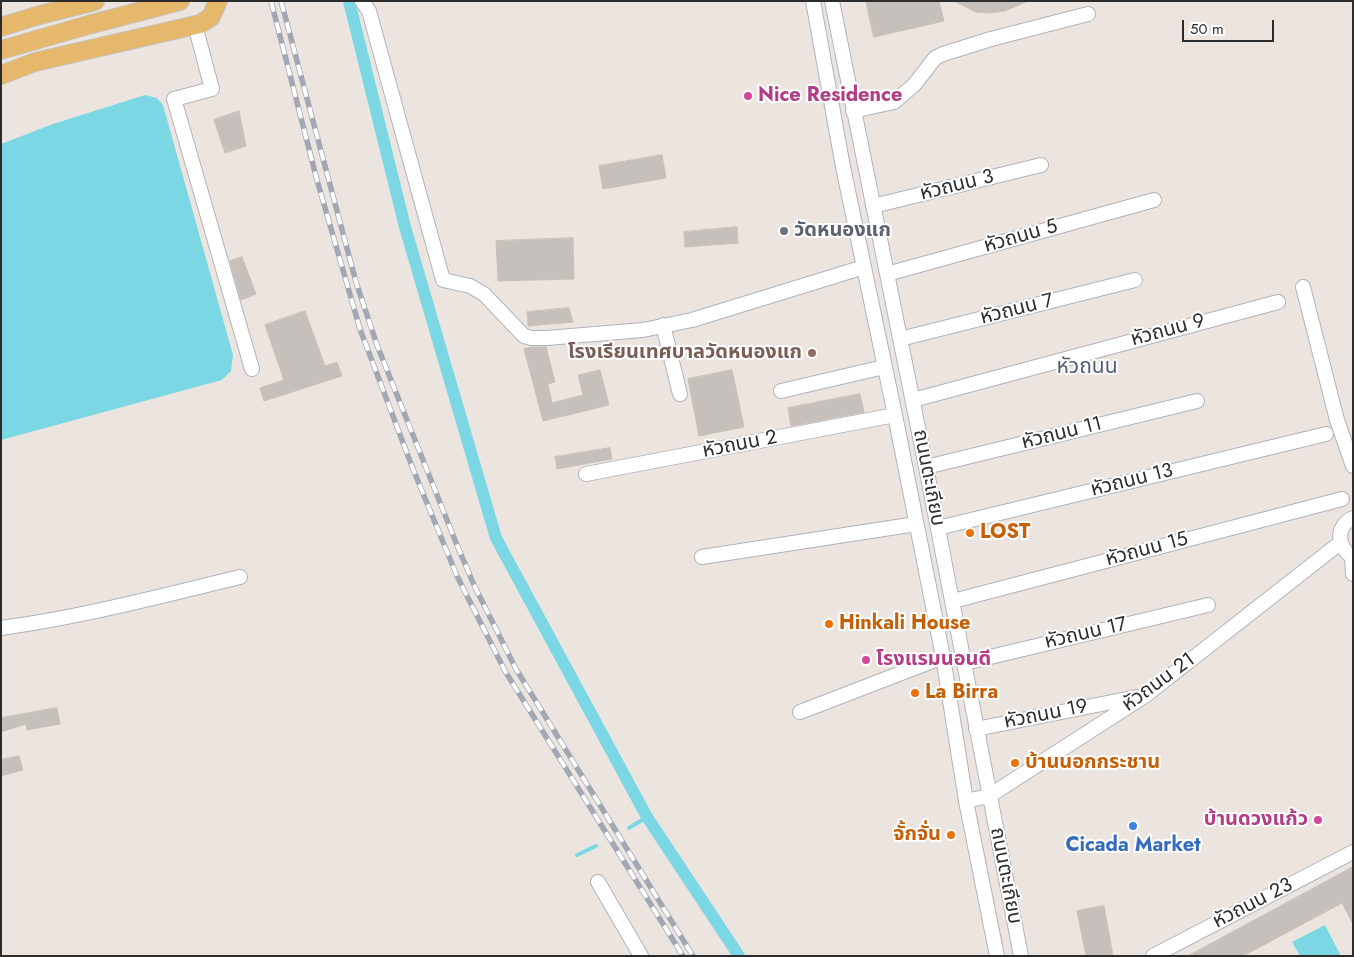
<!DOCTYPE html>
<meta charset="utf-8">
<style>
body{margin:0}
#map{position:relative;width:1354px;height:957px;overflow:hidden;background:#ece5df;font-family:Jost,sans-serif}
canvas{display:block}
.frame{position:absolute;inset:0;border:2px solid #2c2c2c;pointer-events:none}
.scale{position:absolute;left:1182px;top:20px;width:92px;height:22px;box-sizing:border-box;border:2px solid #2c2c2c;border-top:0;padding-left:6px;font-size:15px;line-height:18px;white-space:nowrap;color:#2c2c2c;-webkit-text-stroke:4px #fff;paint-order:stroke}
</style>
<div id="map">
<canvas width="1354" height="957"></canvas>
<div class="frame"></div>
<div class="scale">50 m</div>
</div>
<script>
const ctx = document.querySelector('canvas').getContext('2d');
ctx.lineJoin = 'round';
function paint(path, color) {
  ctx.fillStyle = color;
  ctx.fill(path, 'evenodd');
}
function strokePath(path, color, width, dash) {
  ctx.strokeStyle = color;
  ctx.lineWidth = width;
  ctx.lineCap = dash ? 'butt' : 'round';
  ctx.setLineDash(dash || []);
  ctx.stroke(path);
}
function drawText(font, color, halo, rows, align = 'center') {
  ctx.font = font + ' Jost,"Noto Sans Thai",sans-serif';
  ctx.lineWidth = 4;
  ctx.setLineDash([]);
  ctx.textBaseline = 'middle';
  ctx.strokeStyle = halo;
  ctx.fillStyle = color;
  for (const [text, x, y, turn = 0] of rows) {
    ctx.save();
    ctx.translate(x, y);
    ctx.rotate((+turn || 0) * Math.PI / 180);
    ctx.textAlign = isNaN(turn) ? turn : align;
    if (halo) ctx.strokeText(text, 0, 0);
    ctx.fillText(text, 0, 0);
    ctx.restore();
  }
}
paint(new Path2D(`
 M145,95L157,98L163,105L233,355L231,371L222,380L1,440V144L53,124Z
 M1325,925L1341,956H1300L1292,942Z`), '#7cd7e5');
strokePath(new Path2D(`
 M629,828L647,817
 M577,855L596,846`), '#7cd7e5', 4);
strokePath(new Path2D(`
 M349,1L405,227L496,538L647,817L739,956`), '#7cd7e5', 12);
const building = new Path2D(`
 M866,1H939L944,21L874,37Z
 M954,1H1028L1005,11L988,13L976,12Z
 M239,111L246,146L225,153L214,120Z
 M662,155L666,178L603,189L599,166Z
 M737,227L738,243L685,247L684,232Z
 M573,238L574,279L498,281L496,241Z
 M242,257L256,294L241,300L230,261Z
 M569,308L573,322L528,326L527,312Z
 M305,311L325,366L337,362L342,376L264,401L260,388L284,380L265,325Z
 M532,347H546L555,382L548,384L552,403L583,395L578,375L600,370L609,405L543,421L524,349Z
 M732,370L744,427L699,436L688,379Z
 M860,394L864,412L791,426L788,408Z
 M610,448L612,459L557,469L555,457Z
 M57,708L60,724L27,730L26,724L1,732V718Z
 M19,756L23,770L1,776V760Z
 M1353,867V924L1342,903L1243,956H1188Z
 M1104,906L1113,956H1086L1077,911Z`);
paint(building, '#c5c0bb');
strokePath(building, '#c8c0b9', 1);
const minor = new Path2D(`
 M362,1L369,11L443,280L470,286L484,294L524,336L531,338H547L643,330L692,320L864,267
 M813,1L843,167L895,415L943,657L966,801L997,956
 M832,1L926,467L1021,956
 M195,25L212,89L174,99L252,369
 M853,111L894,102L914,85L935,58L943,54L991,39L1088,14
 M873,206L1041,165
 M887,274L1154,200
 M1303,287L1337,420L1353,466
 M663,325L680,394
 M900,339L1135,280
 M781,391L884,367
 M913,400L1278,302
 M926,467L1197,401
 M586,474L895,415
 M1353,518C1335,526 1337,548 1353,557
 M938,528L1326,434
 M702,557L916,524
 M1352,557L1353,574
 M953,601L1342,499
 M1,628C82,617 161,596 240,577
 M965,663L1208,605
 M800,712L943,657
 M976,729L1137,697
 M966,801L989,796L1146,695L1340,543
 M598,882L641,956
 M1153,956L1353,852`);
const major = new Path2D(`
 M1,27L36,16L95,1
 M1,50L88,25L180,1
 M1,75L35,62L200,24L211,17L218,1`);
strokePath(minor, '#b0b3bb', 16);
strokePath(major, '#c4c4c4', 20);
strokePath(minor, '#fff', 14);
strokePath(major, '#e5b86b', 18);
const rail = new Path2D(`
 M271,1L317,180L360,329L413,469L457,576L505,671L683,956
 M281,1L356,282L377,345L457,545L474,585L516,669L693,956`);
strokePath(rail, '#a2a7b4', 5.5);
strokePath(rail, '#fff', 4, [11]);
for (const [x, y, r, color] of [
 [748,96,5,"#d1479c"],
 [784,231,5,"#6b7280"],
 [812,353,5,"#8d6e63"],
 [970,533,5,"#e8710a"],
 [829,624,5,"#e8710a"],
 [866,660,5,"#d1479c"],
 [915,693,5,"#e8710a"],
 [1015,763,5,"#e8710a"],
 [1318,820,5,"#d1479c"],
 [1133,826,5,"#3f7fe0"],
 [951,835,5,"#e8710a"]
]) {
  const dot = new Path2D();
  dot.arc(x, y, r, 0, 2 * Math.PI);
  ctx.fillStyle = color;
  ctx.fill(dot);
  strokePath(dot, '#fff', 2);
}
drawText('bold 20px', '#b23c85', '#fff', [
 ["Nice Residence",758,96],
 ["โรงแรมนอนดี",876,660],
 ["บ้านดวงแก้ว",1308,820,"right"]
], 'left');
drawText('20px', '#2c2c2c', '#fff', [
 ["หัวถนน 3",957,186,-14],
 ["หัวถนน 5",1021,237,-16],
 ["หัวถนน 7",1017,310,-14],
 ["หัวถนน 9",1168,331,-15],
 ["หัวถนน 11",1062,434,-14],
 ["หัวถนน 2",740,445,-11],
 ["ถนนตะเกียบ",928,478,79],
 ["หัวถนน 13",1132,481,-14],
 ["หัวถนน 15",1147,550,-15],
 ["หัวถนน 17",1086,634,-13],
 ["หัวถนน 21",1159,683,-36],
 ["หัวถนน 19",1046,715,-11],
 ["ถนนตะเกียบ",1005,876,79],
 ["หัวถนน 23",1253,904,-27]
]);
drawText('bold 20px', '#5b616d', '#fff', [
 ["วัดหนองแก",794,231]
], 'left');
drawText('bold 20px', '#785e54', '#fff', [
 ["โรงเรียนเทศบาลวัดหนองแก",802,353]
], 'right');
drawText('bold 20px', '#c56008', '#fff', [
 ["LOST",980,533],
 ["Hinkali House",839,624],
 ["La Birra",925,693],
 ["บ้านนอกกระชาน",1025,763],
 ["จั้กจั่น",941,835,"right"]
], 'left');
drawText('bold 20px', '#366cbe', '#fff', [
 ["Cicada Market",1133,846]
]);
drawText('21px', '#505d79', '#fff', [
 ["หัวถนน",1087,368]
]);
</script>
